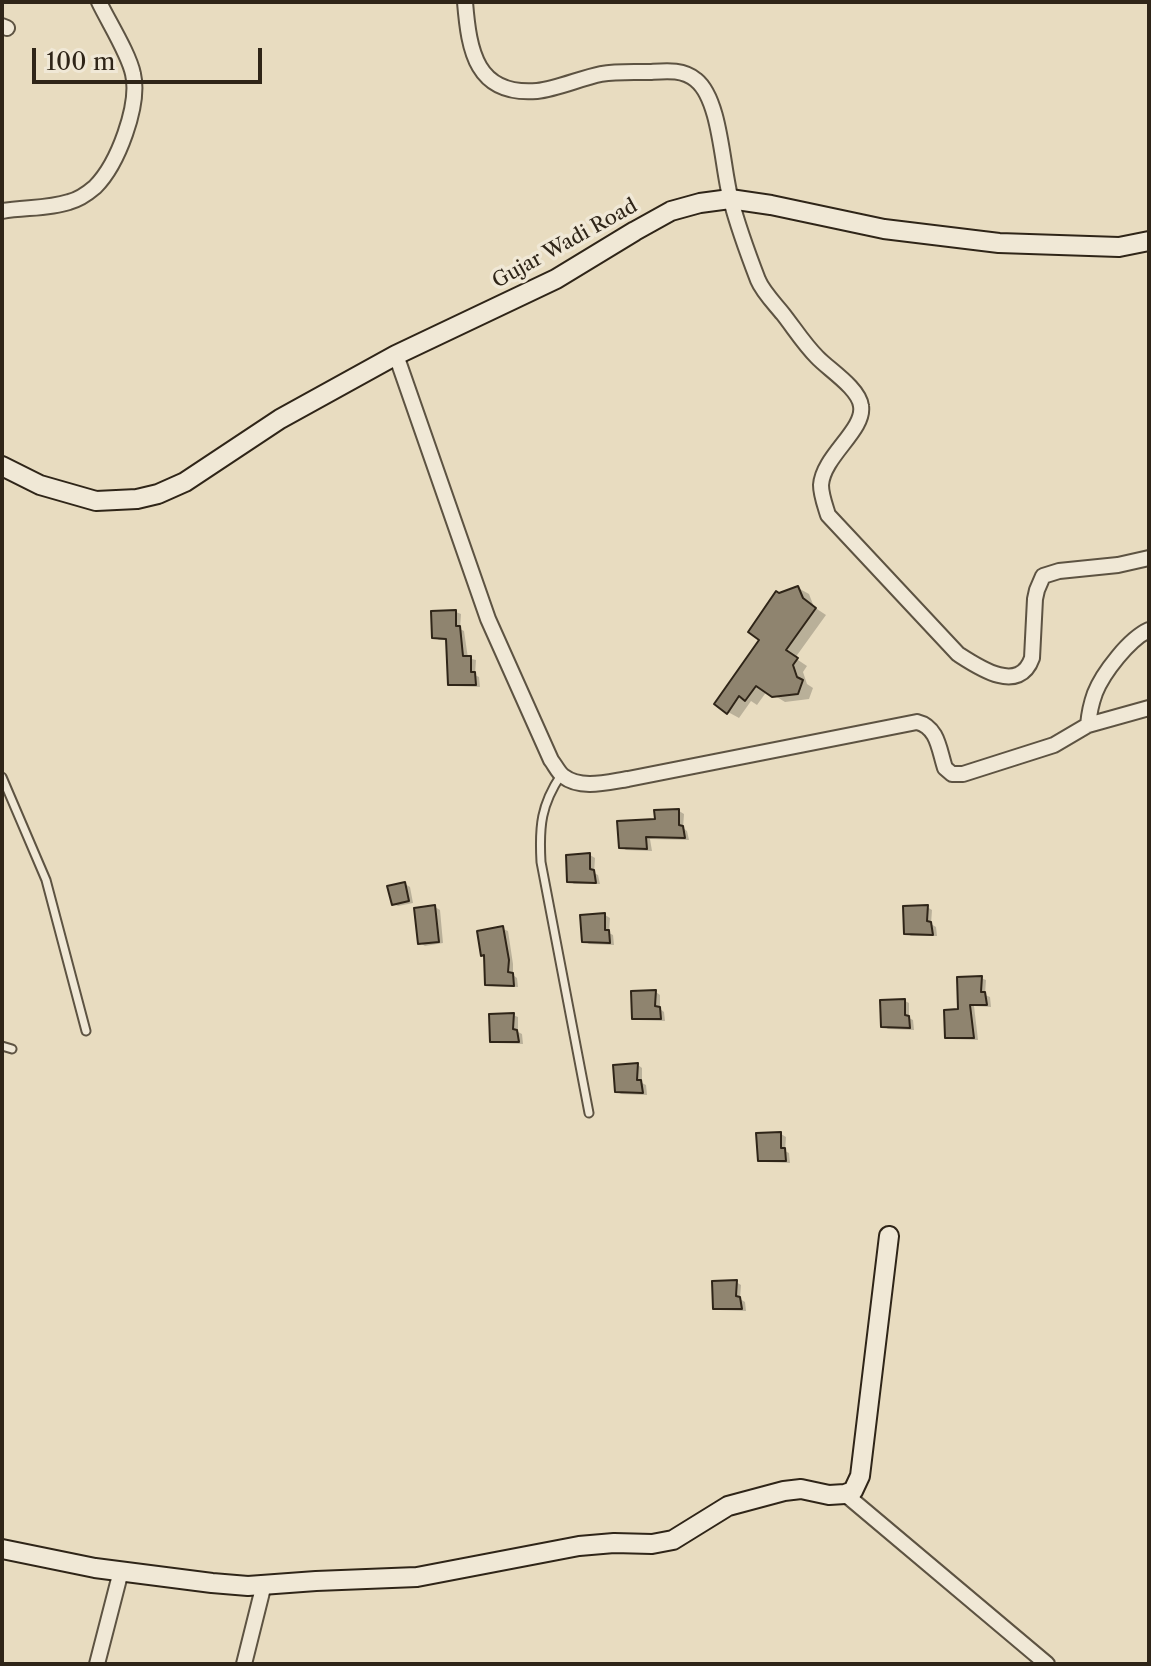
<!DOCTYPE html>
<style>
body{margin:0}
#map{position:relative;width:1151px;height:1666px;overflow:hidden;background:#e8dcc0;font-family:"Libre Caslon Text",serif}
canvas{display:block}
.frame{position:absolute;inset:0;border:4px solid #2f2518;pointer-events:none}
.scale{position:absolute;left:32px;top:48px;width:230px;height:36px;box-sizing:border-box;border:4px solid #2f2518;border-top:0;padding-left:10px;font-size:24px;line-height:28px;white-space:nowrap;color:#2f2518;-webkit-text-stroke:6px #f0e8d6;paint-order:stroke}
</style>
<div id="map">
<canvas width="1151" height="1666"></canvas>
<div class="frame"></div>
<div class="scale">100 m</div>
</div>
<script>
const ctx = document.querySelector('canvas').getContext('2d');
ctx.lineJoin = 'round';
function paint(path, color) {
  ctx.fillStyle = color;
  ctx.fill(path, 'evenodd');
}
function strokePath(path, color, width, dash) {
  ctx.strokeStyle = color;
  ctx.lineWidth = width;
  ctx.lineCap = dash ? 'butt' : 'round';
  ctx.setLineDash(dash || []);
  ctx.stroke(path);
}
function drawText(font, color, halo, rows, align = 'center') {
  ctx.font = font + ' "Libre Caslon Text",serif';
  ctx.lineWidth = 7;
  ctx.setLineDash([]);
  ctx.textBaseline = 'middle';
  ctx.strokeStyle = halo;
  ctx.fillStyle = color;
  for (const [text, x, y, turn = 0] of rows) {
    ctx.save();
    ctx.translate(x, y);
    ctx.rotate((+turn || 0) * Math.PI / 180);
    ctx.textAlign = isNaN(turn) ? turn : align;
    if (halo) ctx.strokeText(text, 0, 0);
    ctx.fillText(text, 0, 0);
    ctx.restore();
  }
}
paint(new Path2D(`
 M798,588L809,594L814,607L826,615L795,658L807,666L803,672L807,684L813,688L809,699L785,702L767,691L757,705L751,701L739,718L728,712Z
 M456,612L461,614L460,629L464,631L468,658L476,660L475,675L479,677L480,687L455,686L450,683L448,640H439L434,637Z
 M679,811L684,814L683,828L687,831L689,840L650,839L652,851L626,850L621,847L657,820Z
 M590,855L595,858L594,873L598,875L600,884H574L569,881Z
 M405,884L410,887L413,903L398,906L393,904Z
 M435,907L440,910L443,943L425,946L420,943Z
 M927,907L932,910L931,924L936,927L937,936H911L906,933Z
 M605,915L610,918L609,933L613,935L614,945L589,944L584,941Z
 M503,929L508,931L513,964V975L517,978L518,987L492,986L487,984L486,957L482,955Z
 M981,978L986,980L985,995L990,997L991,1007L974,1006L978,1040L952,1039L947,1036Z
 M656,992L660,995V1009L664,1012L665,1021L639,1020L634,1017Z
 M905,1001L909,1003V1018L913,1020L914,1030L888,1029L883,1026Z
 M513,1015L518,1017V1032L522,1034L523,1044L497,1043L492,1040Z
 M638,1065L642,1068V1083L646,1085L647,1095L621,1094L616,1091Z
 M781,1134L786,1137L785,1151L789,1153L790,1163L765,1162L760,1160Z
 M736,1282L741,1285L740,1299L745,1302L746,1311L720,1310L715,1307Z`), '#0003');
const building = new Path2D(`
 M798,586L803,598L816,608L786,650L798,658L793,665L797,677L803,680L798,694L772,697L756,686L745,701L739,696L727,714L714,704L759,640L748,632L776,591L779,593Z
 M456,610V626H460L463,656H471V672H475L476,685H448L446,639L432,638L431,611Z
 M679,809V825L683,826L685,838L646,837L647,849L619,848L617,821L655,819L654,810Z
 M590,853V869L594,870L596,883L567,882L566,855Z
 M405,882L409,901L392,905L387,886Z
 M435,905L439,942L418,944L414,908Z
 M928,905L927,921L931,922L933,935L904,934L903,906Z
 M605,913V930H609L610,943L582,942L580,915Z
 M503,926L509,960L508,972L513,973L514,986L485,985L484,955L481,956L477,931Z
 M982,976L981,992H985L987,1005H970L974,1038H945L944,1010L958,1009L957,977Z
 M656,990L655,1006L660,1007L661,1019H632L631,991Z
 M905,999V1015L909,1016L910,1028L881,1027L880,1000Z
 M514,1013L513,1029L517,1030L519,1042H490L489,1014Z
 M638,1063L637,1080H641L643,1093L615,1092L613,1065Z
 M781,1132V1148H785L786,1161H758L756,1133Z
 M737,1280L736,1296L740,1297L742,1309H713L712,1281Z`);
paint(building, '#8f846f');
strokePath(building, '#2f2518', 2);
const lane = new Path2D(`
 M561,775C541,805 539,826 541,862L589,1113
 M2,777L46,880L86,1031
 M2,1046L12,1049`);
const street = new Path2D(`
 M465,2C469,51 476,96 537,91C557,89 581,78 601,74C617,71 634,72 650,72C666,71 683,69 696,80C721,100 722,169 731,200C738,227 748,254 758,280C763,292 775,304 783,314C794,328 804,344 817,357C828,369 859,388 861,406C865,430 823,456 821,485C821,495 825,505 828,515L958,654C978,667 1019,695 1032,658L1035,599L1037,590L1043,576L1059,571L1118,565L1149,558
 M2,26L7,28
 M2,211C24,207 48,209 69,202C77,200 88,193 95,187C118,164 140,105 133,74C129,54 108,21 99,2
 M396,355L488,619L551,760C555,765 558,772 563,776C581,790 608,782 628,779L917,722C938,727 939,750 945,768L952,774H963L1054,745L1088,725L1149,708
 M1088,725C1089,714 1091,704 1095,693C1103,673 1129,639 1149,630
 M845,1494L1047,1664
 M97,1664L121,1571
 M244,1664L264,1584`);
const secondary = new Path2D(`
 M2,466L40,485L96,501L137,499L158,494L185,482L280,419L396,355L556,279L635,231L671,211L700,203L730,199L771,205L884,229L999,243L1119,247L1149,241
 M2,1549L95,1568L212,1583L248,1586L316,1581L417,1577L579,1546L614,1543L652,1544L673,1540L728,1506L784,1491L801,1489L829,1495L845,1494L853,1491L860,1476L889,1236`);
strokePath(lane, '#5d5342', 11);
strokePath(street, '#5d5342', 18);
strokePath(secondary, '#2f2518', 22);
strokePath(lane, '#f0e8d6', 7);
strokePath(street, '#f0e8d6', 14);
strokePath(secondary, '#f0e8d6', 18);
drawText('20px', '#2f2518', '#f0e8d6', [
 ["Gujar Wadi Road",565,244,-29]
]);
</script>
